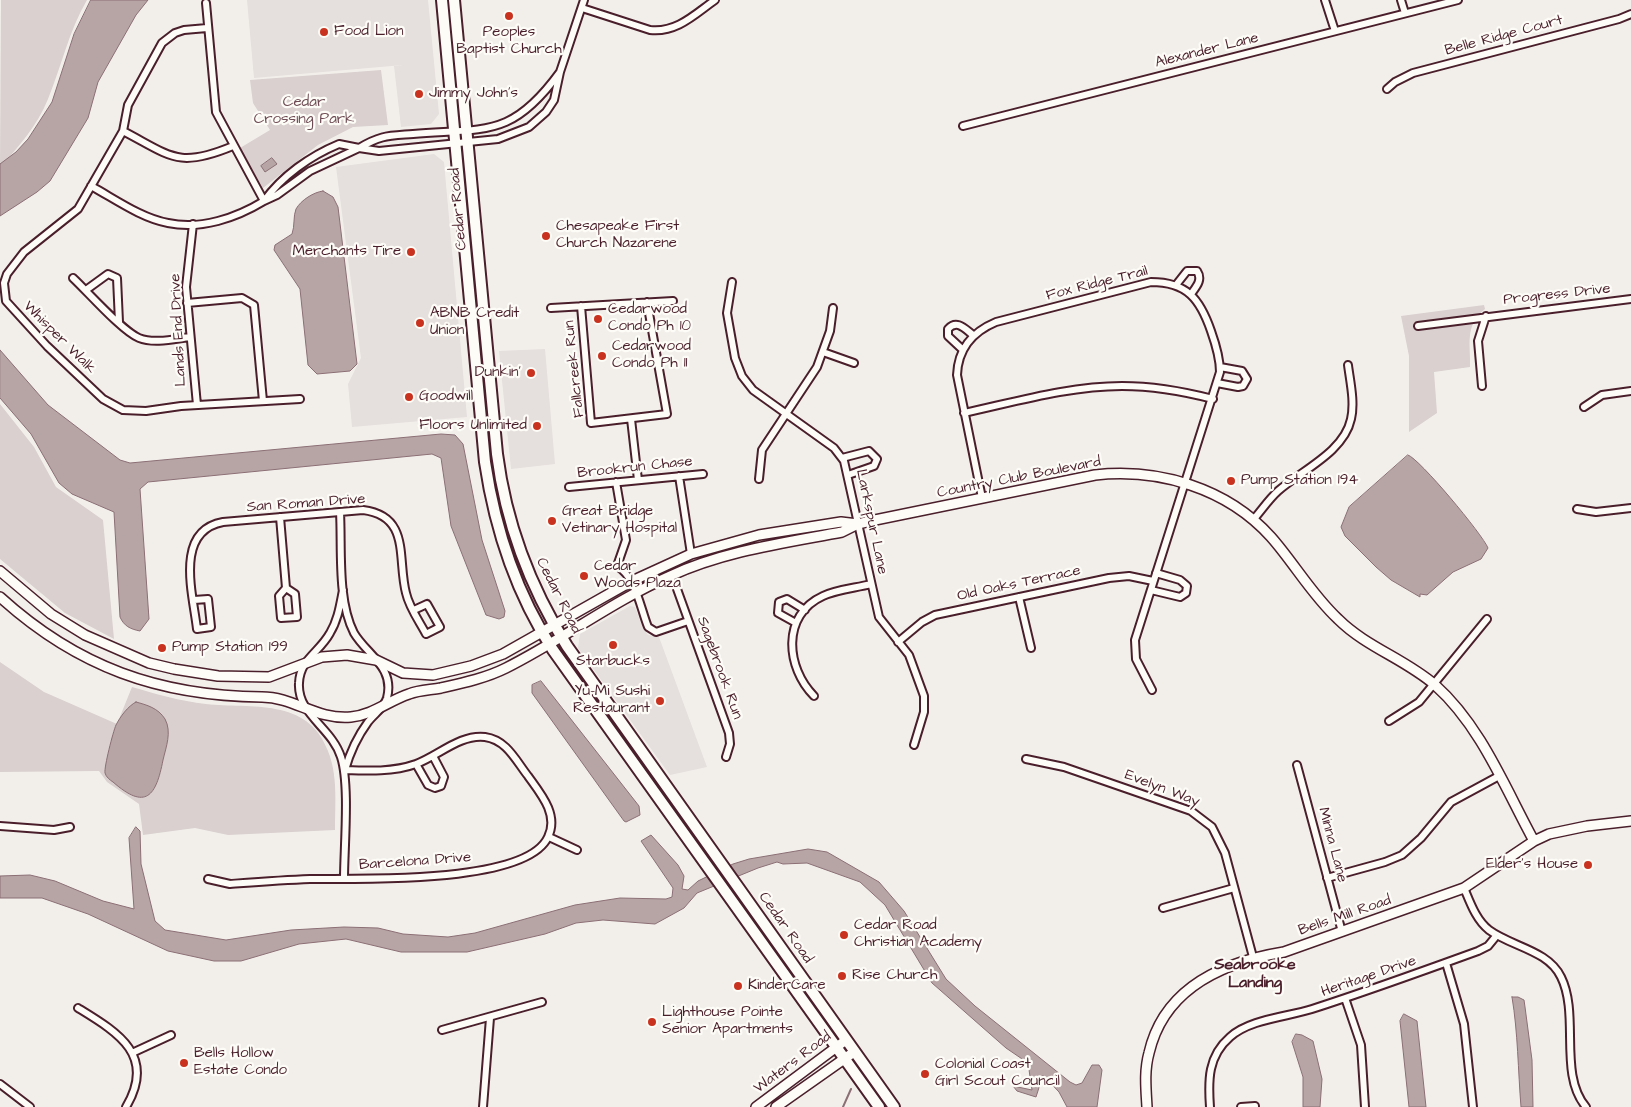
<!DOCTYPE html>
<style>
body{margin:0}
canvas{display:block;background:#f2efeb}
</style>
<canvas width="1631" height="1107"></canvas>
<script>
const ctx = document.querySelector('canvas').getContext('2d');
ctx.lineJoin = 'round';
function paint(path, color) {
  ctx.fillStyle = color;
  ctx.fill(path, 'evenodd');
}
function strokePath(path, color, width, dash) {
  ctx.strokeStyle = color;
  ctx.lineWidth = width;
  ctx.lineCap = dash ? 'butt' : 'round';
  ctx.setLineDash(dash || []);
  ctx.stroke(path);
}
function drawText(font, color, halo, rows, align = 'center') {
  ctx.font = font + ' "Architects Daughter",sans-serif';
  ctx.lineWidth = 4.5;
  ctx.setLineDash([]);
  ctx.textBaseline = 'middle';
  ctx.strokeStyle = halo;
  ctx.fillStyle = color;
  for (const [text, x, y, turn = 0] of rows) {
    ctx.save();
    ctx.translate(x, y);
    ctx.rotate((+turn || 0) * Math.PI / 180);
    ctx.textAlign = isNaN(turn) ? turn : align;
    if (halo) ctx.strokeText(text, 0, 0);
    ctx.fillText(text, 0, 0);
    ctx.restore();
  }
}
paint(new Path2D(`
 M247,0H428L439,114L431,124L401,127L394,66L403,65L254,78Z
 M434,154L444,162L467,417L352,427L348,384L361,358L336,167Z
 M545,349L555,464L511,469L499,351Z
 M630,606L635,607L643,628L648,635L659,637L707,767L670,775L578,648L580,634Z`), '#e5dfdd');
paint(new Path2D(`
 M1,0H87C68,33 62,65 48,99C38,125 18,147 0,168Z
 M381,70L388,125L353,127L318,145L263,188L240,148L270,130L253,103L250,80Z
 M1484,305L1485,309C1464,326 1471,344 1470,367L1434,372L1437,413L1409,432V356L1401,316Z
 M0,404L34,447L56,487L103,520L114,639L65,613L0,559Z
 M0,662L44,692L117,724L132,687C156,694 180,701 206,704C251,709 308,697 328,751C338,776 335,804 335,830L228,835L195,828L143,835L139,804L107,782L99,771L0,772Z`), '#d9d0cf');
const water = new Path2D(`
 M91,0H148L136,15L98,82L88,118L50,181L37,192L0,216V164L16,152L28,139L52,102L74,34Z
 M272,158L277,164L265,172L261,166Z
 M323,191L333,197L338,207L357,364L350,371L317,374L308,365L300,289L274,250L275,245L292,234C295,226 293,216 296,209C301,200 314,192 323,191Z
 M0,350L48,405L120,460L130,463L441,434L455,435L463,444L482,540L505,611L504,617L499,619L486,615L451,526L441,458L432,454L148,482L140,489L149,619L140,631C130,629 124,626 120,617L114,512L72,494L59,483L31,434L0,398Z
 M1408,455C1419,458 1483,535 1488,548L1481,559L1453,572L1427,595L1420,594V597L1391,580L1376,567L1345,536L1341,527L1349,507Z
 M541,681L639,806L640,815L626,822L624,821L532,693V685Z
 M136,702C147,705 158,708 165,719C172,732 166,747 163,760C156,796 146,811 113,782C110,780 106,777 105,773C104,767 113,732 116,725C120,717 128,706 136,702Z
 M136,827L140,831L141,864L155,921L165,930L226,940L291,930L344,927L378,928L403,934L448,937L475,933L575,905L620,898L666,899L672,897L673,888L641,841L651,835L678,865L684,876L682,889L688,890L698,881L733,864L749,859L808,849L827,852L879,882L904,911L946,979L975,1006L1070,1082L1076,1085L1082,1083L1092,1065H1099L1102,1070L1097,1107H1067L1059,1092L1043,1075L1036,1097L1017,1091L1013,1086L1032,1090L1028,1063L1006,1048L932,983L885,905L860,882L807,863L783,864L777,862L758,868L697,893L684,908L655,924L603,920L576,923L545,934L467,952H401L346,939L299,944L241,961H214L168,951L88,914L42,898H0V876L30,875L55,881L103,901L134,909L129,838Z
 M1512,997H1518L1524,1000L1525,1007L1532,1060L1533,1107H1521C1518,1070 1518,1033 1512,997Z
 M1404,1014L1417,1021L1426,1107H1409L1400,1021Z
 M1296,1034L1302,1035L1313,1041L1322,1079L1320,1107H1303V1077L1292,1042Z`);
paint(water, '#b7a5a6');
strokePath(water, '#8b6f75', 1);
strokePath(new Path2D(`
 M843,1107L851,1089`), '#8b6f75', 2);
const street = new Path2D(`
 M1325,0L1335,31
 M1401,0L1405,13
 M582,8L650,30C677,33 695,14 715,0
 M207,28L184,30L175,33L162,43L128,105L123,131L78,209L24,252L7,274L4,283L6,301L47,346L103,399L123,410L146,411L181,406L300,399
 M560,72C512,138 487,128 413,134C388,136 381,135 359,148L379,151L498,139L529,127L546,112L554,100L560,72L584,0
 M1387,89L1395,82L1413,73L1619,19L1631,14
 M963,126L1458,0
 M123,131C171,156 178,169 233,146
 M339,144L359,148L310,171L277,195L264,201C282,176 310,156 339,144Z
 M91,186C115,199 141,218 168,223C201,230 236,218 264,201L216,112L206,3
 M193,224L186,287L197,405
 M73,278C88,292 122,331 139,338C154,344 174,339 190,337
 M732,282L727,313L735,358L742,376L753,390L834,448L844,461L879,617L909,655L924,696V712L914,745
 M1176,285L1187,271H1197C1203,280 1196,287 1191,294
 M86,290L108,274L117,278L119,322
 M187,303L242,298L254,305L263,401
 M581,306L591,423L667,414L647,302
 M551,308L673,301
 M1418,326L1631,299
 M963,350L948,336V329C957,319 965,329 973,335
 M823,352L854,363
 M1217,383L1238,387L1243,386L1247,379L1242,371L1220,367
 M1482,386L1478,341L1486,316
 M1584,407L1602,395L1631,391
 M964,413C1015,402 1069,386 1122,386C1153,386 1182,391 1213,399
 M631,419L638,480
 M842,458L869,451L877,459L874,466L848,475
 M679,476L691,554
 M759,479L762,450L817,367L830,331L833,308
 M616,482L626,540L617,566C636,577 640,607 648,627L656,632L688,621
 M569,487L703,474
 M982,498L957,375C958,349 972,332 996,322L1151,282C1187,282 1200,299 1211,331C1216,345 1220,358 1220,372L1135,640L1136,659L1152,690
 M1577,509L1596,512L1631,508
 M340,512C342,548 337,600 354,633C367,655 395,667 387,698C384,708 374,714 368,722C357,737 350,752 345,770
 M280,517L286,588L279,596L281,618L297,617L295,594L286,588
 M1253,520C1261,511 1269,499 1278,491C1302,470 1344,452 1351,419C1355,402 1350,381 1348,365
 M677,589L729,733L730,744L726,757
 M343,590C340,605 338,620 330,633C319,653 300,659 299,683C297,714 332,728 341,757C350,785 344,847 344,879
 M1151,590L1180,597L1186,593L1187,586L1180,580L1156,573
 M1019,597L1031,648
 M194,600L208,599L211,627L197,629C193,594 174,531 223,522L363,510C411,516 397,559 406,593C409,607 419,621 426,634L440,627L427,604L414,610
 M796,623L778,613L779,602L787,599L805,610
 M898,642L922,622L935,615L1109,578L1129,576L1153,581
 M814,696C786,668 781,615 823,596C838,589 856,588 871,584
 M1389,721L1419,702L1487,619
 M1026,759L1064,767L1191,811L1212,827L1225,853L1253,957
 M416,764L428,785L435,788L441,786L444,777L433,756
 M1297,765L1342,932
 M0,826L54,830L70,827
 M549,837L577,850
 M1327,878L1385,862L1402,855L1421,838L1451,802L1499,776
 M208,879L230,884C257,882 283,880 310,879C358,878 526,885 548,837C559,815 541,794 528,776C516,761 507,740 485,737C460,734 438,756 416,764C393,772 369,771 345,770
 M1464,888C1470,902 1476,920 1489,930C1512,947 1548,950 1561,977C1580,1015 1558,1074 1586,1107
 M1163,908L1234,888
 M1446,963L1464,1024L1473,1107
 M1345,998L1361,1045L1365,1107
 M78,1008C117,1032 157,1055 126,1107
 M442,1030L542,1002
 M132,1053L171,1035
 M0,1084L30,1107
 M483,1107L490,1018
 M1210,1107C1208,1080 1208,1056 1230,1037C1250,1019 1287,1017 1312,1009C1368,991 1423,971 1478,951L1488,946L1497,935
 M1241,1107L1255,1106`);
const secondary = new Path2D(`
 M0,571L51,614L85,635L149,663L174,669L218,676L269,677L322,657L347,655L376,660L403,673L433,675L471,666L503,654L632,581L691,554L759,535L841,522L858,524
 M0,597C77,667 159,696 262,697C294,697 316,720 351,717C373,715 388,701 409,694C419,690 430,690 441,688C463,683 486,678 506,668C562,640 613,601 670,576C724,551 784,543 842,532L858,524L875,520L1095,475C1159,468 1227,488 1271,537C1294,563 1312,595 1338,619C1366,647 1405,659 1435,685C1481,726 1505,788 1534,841
 M756,1107L846,1040
 M776,1107L854,1052
 M1147,1107C1146,1089 1144,1071 1149,1053C1164,988 1223,962 1284,952L1464,888L1534,841L1549,834L1587,826L1631,821`);
const primary = new Path2D(`
 M442,0L485,462C495,529 516,593 553,650L879,1107
 M454,0L497,454C506,524 530,587 567,646L894,1107`);
strokePath(street, '#4a1f2b', 10);
strokePath(secondary, '#4a1f2b', 12);
strokePath(primary, '#4a1f2b', 14);
strokePath(street, '#fdfcf7', 6);
strokePath(secondary, '#fdfcf7', 9);
strokePath(primary, '#fdfcf7', 10);
for (const [x, y, r, color] of [
 [509,16,5,"#c8321e"],
 [324,32,5,"#c8321e"],
 [419,94,5,"#c8321e"],
 [546,236,5,"#c8321e"],
 [411,252,5,"#c8321e"],
 [598,319,5,"#c8321e"],
 [420,323,5,"#c8321e"],
 [602,356,5,"#c8321e"],
 [531,373,5,"#c8321e"],
 [409,397,5,"#c8321e"],
 [537,426,5,"#c8321e"],
 [1231,481,5,"#c8321e"],
 [552,521,5,"#c8321e"],
 [584,576,5,"#c8321e"],
 [613,645,5,"#c8321e"],
 [162,648,5,"#c8321e"],
 [660,701,5,"#c8321e"],
 [1588,865,5,"#c8321e"],
 [844,935,5,"#c8321e"],
 [842,976,5,"#c8321e"],
 [738,986,5,"#c8321e"],
 [652,1022,5,"#c8321e"],
 [184,1063,5,"#c8321e"],
 [925,1074,5,"#c8321e"]
]) {
  const dot = new Path2D();
  dot.arc(x, y, r, 0, 2 * Math.PI);
  ctx.fillStyle = color;
  ctx.fill(dot);
  strokePath(dot, '#fdfcf7', 2);
}
drawText('15px', '#4a1f2b', '#fdfcf7', [
 ["Food Lion",334,32],
 ["Peoples",509,33,"center"],
 ["Baptist Church",509,50,"center"],
 ["Jimmy John's",429,94],
 ["Chesapeake First",556,227],
 ["Church Nazarene",556,244],
 ["Merchants Tire",401,252,"right"],
 ["Cedarwood",608,310],
 ["Condo Ph 10",608,327],
 ["ABNB Credit",430,314],
 ["Union",430,331],
 ["Cedarwood",612,347],
 ["Condo Ph 11",612,364],
 ["Dunkin'",521,373,"right"],
 ["Goodwill",419,397],
 ["Floors Unlimited",527,426,"right"],
 ["Pump Station 194",1241,481],
 ["Great Bridge",562,512],
 ["Vetinary Hospital",562,529],
 ["Cedar",594,567],
 ["Woods Plaza",594,584],
 ["Pump Station 199",172,648],
 ["Starbucks",613,662,"center"],
 ["Yu-Mi Sushi",650,692,"right"],
 ["Restaurant",650,709,"right"],
 ["Elder's House",1578,865,"right"],
 ["Cedar Road",854,926],
 ["Christian Academy",854,943],
 ["Rise Church",852,976],
 ["KinderCare",748,986],
 ["Lighthouse Pointe",662,1013],
 ["Senior Apartments",662,1030],
 ["Bells Hollow",194,1054],
 ["Estate Condo",194,1071],
 ["Colonial Coast",935,1065],
 ["Girl Scout Council",935,1082]
], 'left');
drawText('15px', '#4a1f2b', '#fdfcf7', [
 ["Belle Ridge Court",1504,36,-15],
 ["Alexander Lane",1207,51,-14],
 ["Cedar Road",459,209,-95],
 ["Fox Ridge Trail",1097,284,-14],
 ["Progress Drive",1557,295,-6],
 ["Lands End Drive",179,330,-93],
 ["Whisper Walk",59,338,45],
 ["Fallcreek Run",575,369,-96],
 ["Brookrun Chase",635,468,-6],
 ["Country Club Boulevard",1019,478,-11],
 ["San Roman Drive",306,504,-4],
 ["Larkspur Lane",871,522,78],
 ["Old Oaks Terrace",1019,584,-12],
 ["Cedar Road",558,596,63],
 ["Sagebrook Run",719,668,70],
 ["Evelyn Way",1162,789,21],
 ["Minna Lane",1332,845,75],
 ["Barcelona Drive",415,862,-4],
 ["Bells Mill Road",1345,916,-19],
 ["Cedar Road",785,928,55],
 ["Heritage Drive",1369,977,-19],
 ["Waters Road",793,1063,-37]
]);
drawText('15px', '#6e4b54', '#fdfcf7', [
 ["Cedar",304,103],
 ["Crossing Park",304,120]
]);
drawText('bold 16px', '#4a1f2b', '#fdfcf7', [
 ["Seabrooke",1255,966],
 ["Landing",1255,984]
]);
</script>
